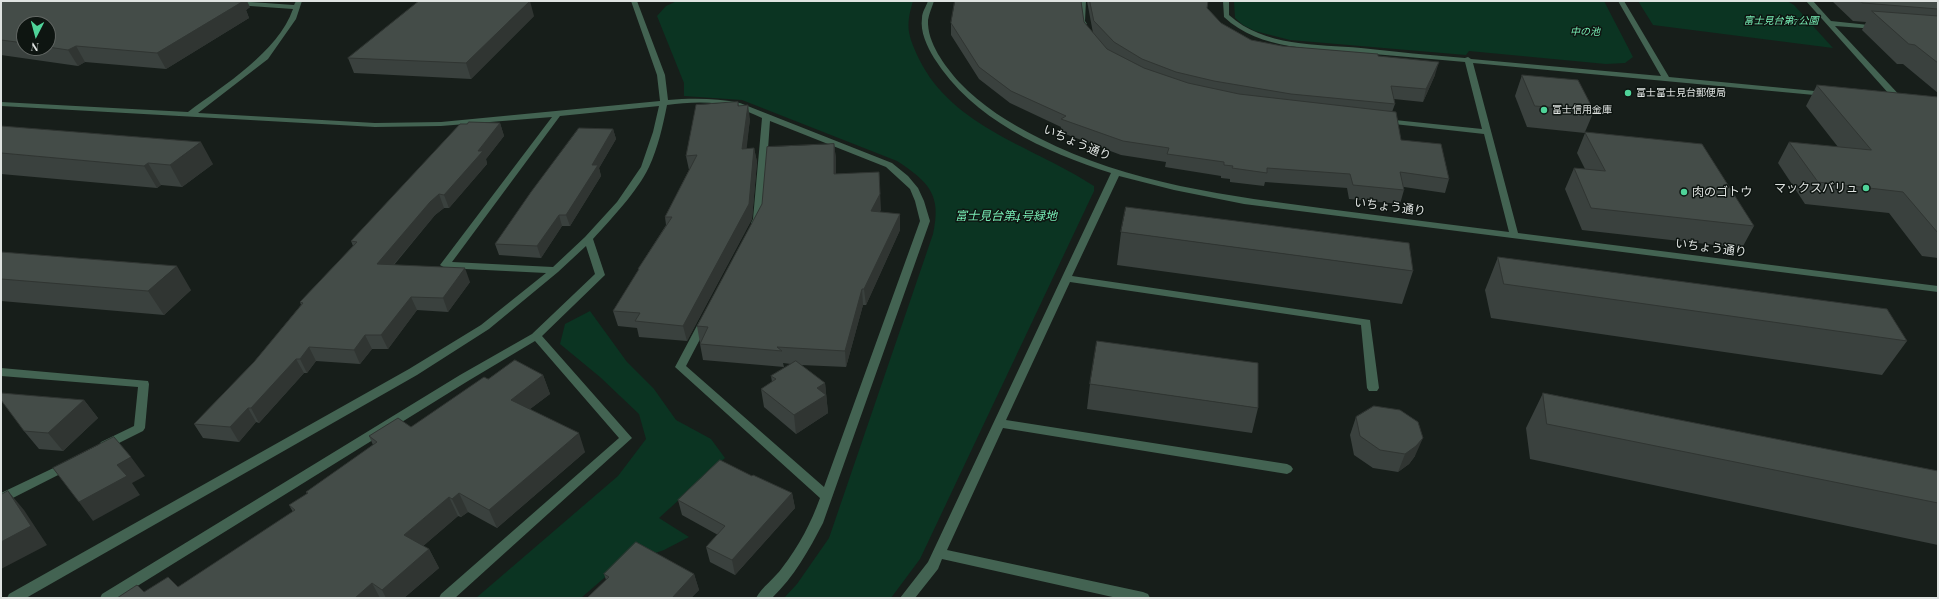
<!DOCTYPE html>
<meta charset="utf-8">
<style>
body{margin:0}
#map{position:relative;width:1939px;height:599px;overflow:hidden;background:#171e1a;font-family:"Playfair Display",serif}
canvas{display:block}
.frame{position:absolute;inset:0;border:2px solid #dfe3e1;pointer-events:none}
.north{position:absolute;left:16px;top:16px;width:40px;height:40px;box-sizing:border-box;background:#0e1511;border:1px solid #626764;border-radius:50%;rotate:186deg;font-size:11px;font-weight:700;line-height:16px;text-align:center;color:#dfe3e1}
.north::after{content:'';display:block;margin:auto;width:14px;height:18px;background:#4fd399;clip-path:polygon(50% 0,100% 100%,50% 72%,0 100%)}
</style>
<div id="map">
<canvas width="1939" height="599"></canvas>
<div class="frame"></div>
<div class="north">N</div>
</div>
<script>
const ctx = document.querySelector('canvas').getContext('2d');
ctx.lineJoin = 'round';
function paint(path, color) {
  ctx.fillStyle = color;
  ctx.fill(path, 'evenodd');
}
function strokePath(path, color, width, dash) {
  ctx.strokeStyle = color;
  ctx.lineWidth = width;
  ctx.lineCap = dash ? 'butt' : 'round';
  ctx.setLineDash(dash || []);
  ctx.stroke(path);
}
function drawText(font, color, halo, rows, align = 'center') {
  ctx.font = font + ' "Playfair Display","Noto Sans JP",serif';
  ctx.lineWidth = 3;
  ctx.setLineDash([]);
  ctx.textBaseline = 'middle';
  ctx.strokeStyle = halo;
  ctx.fillStyle = color;
  for (const [text, x, y, turn = 0] of rows) {
    ctx.save();
    ctx.translate(x, y);
    ctx.rotate((+turn || 0) * Math.PI / 180);
    ctx.textAlign = isNaN(turn) ? turn : align;
    if (halo) ctx.strokeText(text, 0, 0);
    ctx.fillText(text, 0, 0);
    ctx.restore();
  }
}
paint(new Path2D(`
 M677,1H913C905,27 908,35 919,59C953,128 1035,147 1094,186V191L920,559L891,598H784L797,584L829,538L933,234C942,195 929,182 897,161L742,100L684,96V83L657,16L666,6Z
 M1234,1H1604L1633,57L1625,63L1606,64L1469,51L1466,55L1290,40L1255,31L1243,25L1235,18Z
 M1638,1H1787L1794,5L1833,48L1653,25Z
 M590,311L627,362L654,389L676,420L711,439L725,458L659,518L689,537L664,550L618,566L581,598H476L618,476L646,439L639,414L600,377L560,344L565,324Z`), '#0b3422');
paint(new Path2D(`
 M204,1H236L294,5L296,1H302L296,19L268,59L198,113L375,123L441,122L660,101L657,75L631,1H637L665,75L668,100C691,98 717,98 740,103L892,163L908,176L918,188L924,201L930,221L823,523C809,550 794,577 772,598H756C762,587 775,578 782,568C799,546 811,523 820,498L675,367L700,320H708L709,322L686,366L824,487L920,221L915,201L910,189L886,167L770,121L763,219L759,225H753L751,223L753,219L762,118C753,114 745,110 736,107C715,101 689,102 667,105C663,125 658,148 649,167C637,192 612,218 593,239L605,275L542,336L632,438L455,598H439L441,594L619,438L535,341L468,381L118,598H100L102,594L460,375L532,334L595,274L586,246L558,272L489,329L417,375L26,598H7L9,594L409,369L481,325L546,273L445,268L440,265L552,117L441,126L375,127L1,106V102L188,112C224,85 278,52 293,9L207,3ZM659,106L653,132L641,167L617,202L585,237L553,267L452,262L560,116Z
 M928,1H934C932,7 929,14 928,20C927,43 945,66 959,82C982,106 1009,123 1039,138C1129,184 1229,196 1328,209C1388,217 1448,224 1509,232L1484,134L1385,123L1381,121L1385,119L1482,129L1465,62C1431,59 1397,56 1362,53C1316,48 1260,51 1224,17L1223,1H1229V15C1264,47 1317,44 1361,48C1396,52 1430,55 1465,58L1468,57L1471,59L1661,76L1618,1H1624L1669,77L1825,92L1829,94L1825,96L1473,63L1518,233L1938,286V292L1244,204L1174,190L1119,176L1072,276L1370,320L1379,388L1377,391H1369L1367,388L1361,325L1070,282L1006,420L1287,464L1291,466L1293,469L1291,472L1287,474L1003,428L947,550L1143,592L1148,594L1150,598H1117L942,559L938,569L915,598H900L928,562L1111,173C1045,152 972,119 934,58C927,46 920,32 922,18C922,12 926,7 928,1Z
 M1080,1H1086L1085,21L1087,24L1084,26L1079,21Z
 M1806,1H1813L1831,21L1878,26L1879,27L1876,29L1835,26L1904,100V104H1898Z
 M1,368L148,381L149,384L145,428L143,431L109,448L105,449L101,448L99,445L101,442L134,426L138,387L1,376Z
 M66,462L70,463L72,466L70,469L1,504V493Z`), '#436352');
paint(new Path2D(`
 M1,1L250,7L246,10L249,18L166,69L85,62L78,66L1,55ZM24,24H48V48H24Z
 M1087,1H1208L1207,8L1221,23L1251,40L1282,46L1378,56L1435,75L1423,102L1394,99L1395,104L1392,112L1401,140L1449,179L1445,193L1404,187V190L1400,204L1349,199L1347,188L1265,182L1264,186L1230,182V179L1221,178V176L1165,167L1166,162L1121,155L1060,132L1061,127L1010,103L979,79L951,35V23L1084,22L1093,33Z
 M1832,1H1938V93L1903,64H1897L1862,30L1866,22L1853,21Z
 M534,16L471,79L354,73L348,58Z
 M1522,75L1594,111L1585,132L1754,226L1742,248L1582,230L1565,189L1574,168L1585,169L1577,153L1585,133L1527,127L1515,96Z
 M1817,85L1938,97V258L1922,256L1889,213L1805,204L1778,163L1789,142L1838,147L1806,106Z
 M738,102L739,106L750,119L746,149L754,148L757,162L752,219L687,341L639,337L637,328L618,326L613,311L638,271V269L666,225L665,217L689,170L686,156Z
 M500,123L504,136L486,159L487,164L449,208H444L435,215L394,265L470,282L448,312L417,310L388,349H372L360,364L316,361L307,373H304L259,423L256,422L239,442L203,438L194,424L254,362L301,305L300,302L353,246L351,241L467,124Z
 M1,126L213,164L182,187L161,185L157,188L1,174Z
 M613,129L616,139L599,168L601,176L570,226H562L541,258L499,255L495,244Z
 M834,144L836,159V174L881,209L880,212L900,214V230L866,305H863L846,367L801,365L825,383L828,413L796,434L764,407L761,389L772,382L771,376L791,364L783,363L784,367L703,360L700,344V343L697,326Z
 M1121,232L1413,271L1402,304L1117,265Z
 M1,252L191,290L164,315L1,301Z
 M1498,257L1907,341L1882,375L1491,318L1485,290Z
 M543,375L550,394L530,409L585,452L497,528L468,512L461,517L458,516L423,546L429,549L439,568L404,598H117L144,592L178,587L293,512L289,505L307,494L306,492L373,445L369,436L411,427L488,379Z
 M1090,384L1258,408L1252,433L1087,409Z
 M1543,393L1938,471V545L1530,459L1526,428Z
 M84,400L98,418L63,451L39,449L24,431Z
 M1356,417L1415,456L1409,464L1398,472L1373,468L1354,455L1350,435Z
 M752,476L792,493L795,508L735,575L710,562L706,547L718,535L682,515L678,500Z
 M604,574H694L699,590L691,598H587L606,580Z`), '#3a413e');
paint(new Path2D(`
 M227,1H247L250,7L246,10L249,18L166,69L157,53Z
 M530,1L534,16L471,79L466,63Z
 M76,46L85,62L78,66L68,50Z
 M1439,62L1435,75L1423,102L1426,89Z
 M748,105L750,119L745,163L742,149Z
 M500,123L504,136L486,159L487,164L449,208L444,195L478,151Z
 M613,129L616,139L599,168L601,176L570,226L566,215L592,165Z
 M201,142L213,164L182,187L170,165Z
 M834,144L836,159V189L834,174Z
 M754,148L757,162L752,219L687,341L683,326Z
 M148,163L161,185L157,188L144,166Z
 M879,172L881,209L872,226L871,211Z
 M439,194L444,208L435,215L383,277L377,264L430,202Z
 M900,214V230L866,305L864,289Z
 M559,215L562,226L541,258L537,246Z
 M177,266L191,290L164,315L148,291Z
 M465,268L470,282L448,312L443,298Z
 M862,289L863,305L846,367L845,351Z
 M411,297L417,310L388,349L381,335Z
 M365,335L372,349L360,364L354,350Z
 M309,347L316,361L307,373L300,359Z
 M296,359L304,373L259,423L251,408Z
 M543,375L550,394L518,418L511,400Z
 M825,383L828,413L796,434L794,415L817,388Z
 M84,400L98,418L63,451L48,433Z
 M248,408L256,422L239,442L230,427Z
 M579,433L585,452L497,528L489,510Z
 M1423,438L1415,456L1409,464L1398,472L1405,454Z
 M131,457L145,476L132,483L140,495L93,521L79,502L117,465Z
 M8,491L24,510L47,545L1,569V542Z
 M459,493L468,512L461,517L452,499Z
 M792,493L795,508L735,575L732,560Z
 M449,497L458,516L414,554L404,535Z
 M429,549L439,568L404,598H386L382,590Z
 M694,574L699,590L691,598H672Z
 M372,583L380,598H355Z`), '#303532');
const building = new Path2D(`
 M1,1H227L242,2L157,53L76,46L68,50L48,47V24H24V43L1,40Z
 M419,1H530L466,63L348,58Z
 M955,1H1081L1084,22L1107,49L1144,68L1188,83L1239,94L1396,112L1401,140L1441,144L1449,179L1400,172L1404,190L1353,185L1350,174L1267,168V173L1232,168L1233,166L1224,165V162L1167,154L1169,148L1123,141L1061,119L1066,116L1011,91L979,67L951,23Z
 M1090,1H1208L1207,8L1221,23L1251,40L1282,46L1378,54V56L1439,62L1426,89L1391,86L1395,104L1291,94L1214,81L1176,72L1142,59L1114,42L1094,21Z
 M1861,1H1938V9L1863,3Z
 M1872,11L1938,16V63L1915,45L1909,44Z
 M1522,75L1578,80L1594,111L1535,106Z
 M1817,85L1938,97V233L1903,192L1818,182L1789,142L1871,150Z
 M738,102V106L748,105L742,149L754,148L749,204L683,326L635,321L640,313L613,311L639,269H638L672,217H665L697,155L686,156L696,105Z
 M469,122L500,123L478,151H483L444,195L439,194L430,202L377,264L465,268L443,298L411,297L381,335H365L354,350L309,347L300,359H296L251,408H248L230,427L194,424L254,362L303,303L300,302L357,242L351,241L460,124H467Z
 M1,126L201,142L170,165L148,163L144,166L1,153Z
 M579,128L613,129L592,165H598L566,215H559L537,246L495,244L531,192Z
 M1585,132L1702,144L1754,226L1591,208L1574,168L1605,171Z
 M834,144V174L879,172L880,194L871,211L900,214L864,289H862L845,351L777,347L782,351L700,344L708,327L697,326L762,204L767,147Z
 M1126,207L1409,243L1413,271L1121,232Z
 M1,252L177,266L148,291L1,279Z
 M1498,257L1887,309L1907,341L1504,284Z
 M1097,341L1258,363V408L1090,384Z
 M515,360L543,375L511,400L579,433L489,510L459,493L452,499L449,497L404,535L429,549L382,590L372,583L355,598H117L137,585L144,592L168,577L178,587L295,510L289,505L308,493L306,492L377,442L369,436L398,418L411,427L484,377L488,379Z
 M796,361L825,383L817,388L826,395L794,415L761,389L776,379L771,376Z
 M1,393L84,400L48,433L24,431L1,400Z
 M1543,393L1938,471V503L1547,424Z
 M1374,406L1400,410L1418,422L1423,438L1416,446L1405,454L1380,450L1360,436L1356,417Z
 M114,437L131,457L117,465L127,476L79,502L53,468Z
 M720,460L752,476L753,475L792,493L732,560L706,547L725,526L678,500Z
 M8,491L31,526L1,542V495Z
 M636,542L694,574L672,598H587L609,577L604,574Z`);
paint(building, '#444c48');
strokePath(building, '#303532', 1);
for (const [x, y, r, color] of [
 [1628,93,4,"#4fd399"],
 [1544,110,4,"#4fd399"],
 [1866,188,4,"#4fd399"],
 [1684,192,4,"#4fd399"]
]) {
  const dot = new Path2D();
  dot.arc(x, y, r, 0, 2 * Math.PI);
  ctx.fillStyle = color;
  ctx.fill(dot);
  strokePath(dot, '#0e1511', 1.5);
}
drawText('italic 10px', '#78eeb6', '#0e1511', [
 ["富士見台第7公園",1781,21],
 ["中の池",1585,32]
]);
drawText('10px', '#dfe3e1', '#0e1511', [
 ["富士富士見台郵便局",1636,93],
 ["富士信用金庫",1552,110]
], 'left');
drawText('12px', '#dfe3e1', '#0e1511', [
 ["いちょう通り",1077,143,23],
 ["いちょう通り",1390,207,7],
 ["いちょう通り",1711,248,7]
]);
drawText('12px', '#dfe3e1', '#0e1511', [
 ["マックスバリュ",1858,188],
 ["肉のゴトウ",1692,192,"left"]
], 'right');
drawText('italic 12px', '#78eeb6', '#0e1511', [
 ["富士見台第4号緑地",1006,216]
]);
</script>
